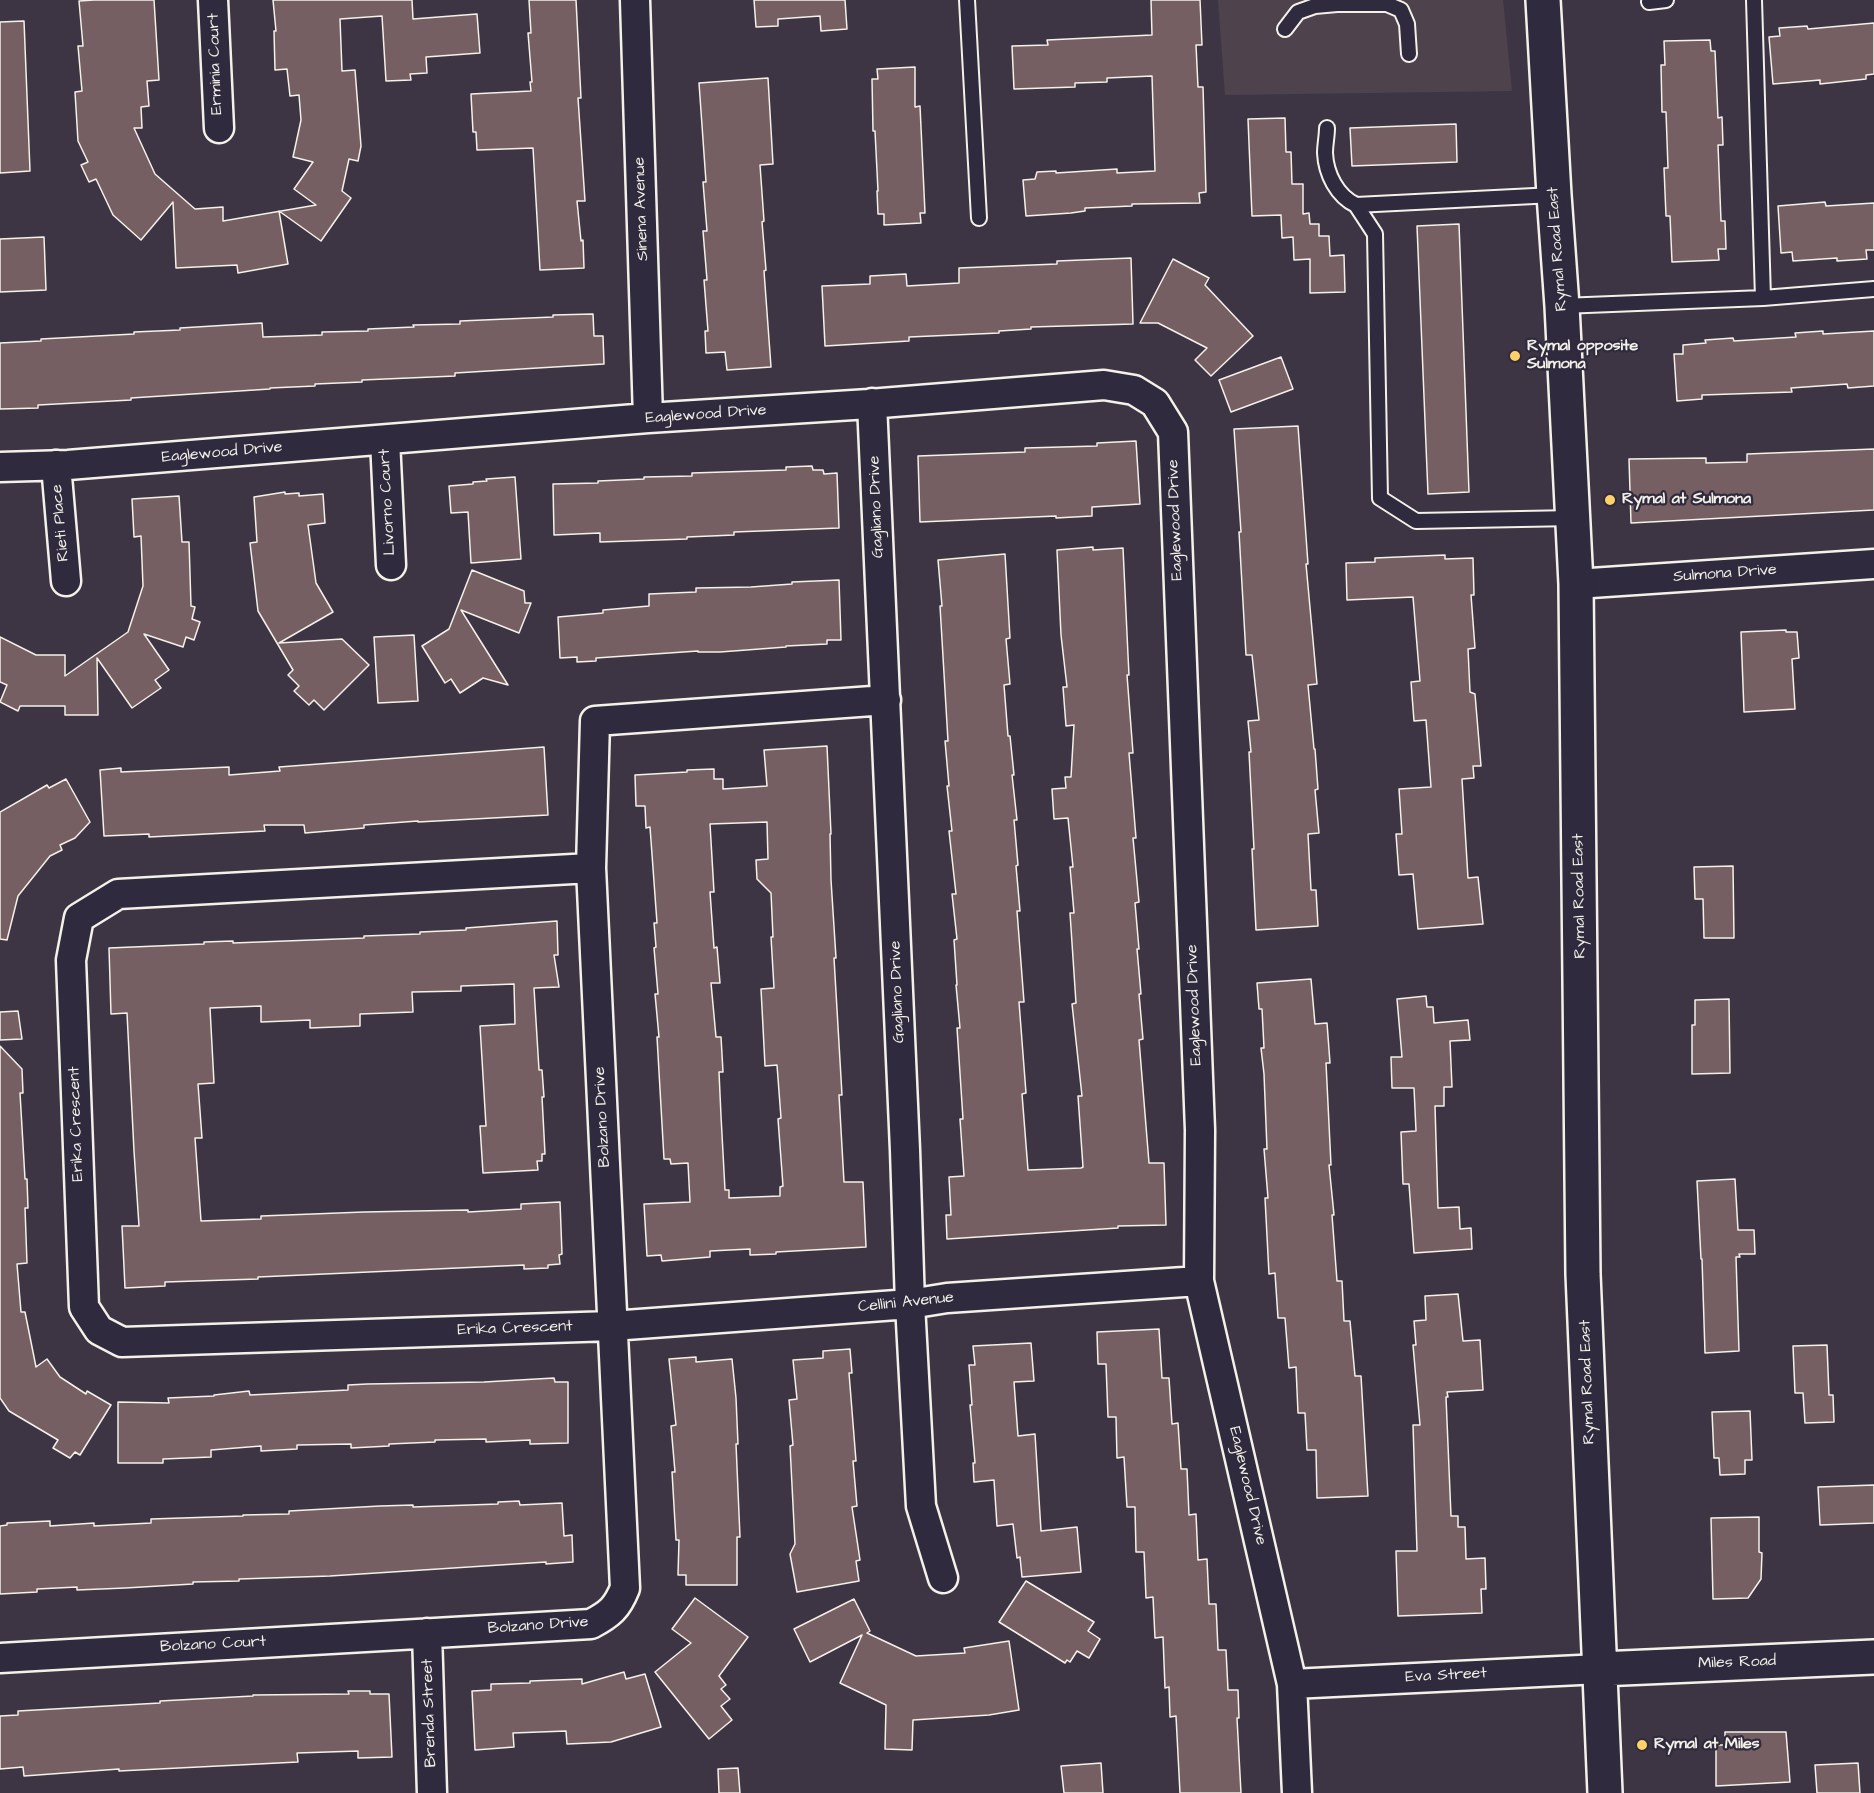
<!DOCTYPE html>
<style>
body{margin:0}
canvas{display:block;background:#3d3544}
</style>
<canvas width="1874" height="1793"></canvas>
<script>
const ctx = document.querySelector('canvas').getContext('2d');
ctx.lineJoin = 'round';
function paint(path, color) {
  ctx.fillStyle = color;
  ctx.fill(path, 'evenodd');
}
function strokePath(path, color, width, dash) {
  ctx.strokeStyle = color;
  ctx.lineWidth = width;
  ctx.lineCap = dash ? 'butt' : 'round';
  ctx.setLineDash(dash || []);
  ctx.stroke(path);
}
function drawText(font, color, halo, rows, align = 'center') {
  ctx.font = font + ' "Architects Daughter",sans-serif';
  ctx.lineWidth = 4.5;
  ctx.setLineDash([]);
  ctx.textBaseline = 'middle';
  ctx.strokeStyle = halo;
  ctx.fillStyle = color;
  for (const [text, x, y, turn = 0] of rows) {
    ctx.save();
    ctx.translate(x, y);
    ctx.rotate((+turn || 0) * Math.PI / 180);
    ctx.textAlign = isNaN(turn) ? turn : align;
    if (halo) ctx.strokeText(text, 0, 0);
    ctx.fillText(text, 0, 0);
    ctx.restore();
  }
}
paint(new Path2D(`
 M1218,0H1503L1512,91L1225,95Z`), '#4e424d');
const building = new Path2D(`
 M94,0H154L159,80L147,81L149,106L141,107L142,128H134L155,174L195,209L223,207V221L316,205L294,189L313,162L293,157L301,120L299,95L290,96L287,69L275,70L274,31H276L273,0H412L413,19L477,14L480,53L426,57L427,73L410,74L411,80L386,81L382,16L340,19L342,71L355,70L361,146L358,161L349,159L342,191L351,198L321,241L279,211L288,264L238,273L237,265L176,268L173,202L141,240L113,215L96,179L89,182L81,165L88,162L78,141L75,92L82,91L78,46H83L79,1Z
 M529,0H576L581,98H578L585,201H577L581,241L583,240L584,268L540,270L533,148L477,150L476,132H473L471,94L531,91L530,82H532L528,33H531Z
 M754,0H845L847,29L821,31L820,16L778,19V26L756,27Z
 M1151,0H1200L1202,45H1196L1198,87H1203L1206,192L1199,193L1200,203L1132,204V206L1085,208V211L1071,213L1026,216L1023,180L1035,179L1037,172L1056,171V173L1117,169V173L1155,171L1152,76L1107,78V82L1075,83V87L1014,89L1012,46L1048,45L1047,40L1152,35Z
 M24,21L30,171L0,173V22Z
 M1874,23V74L1866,75V79L1820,84V80L1773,84L1769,37L1780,36L1779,28L1807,26L1808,29Z
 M1710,40L1711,51H1715L1718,118L1722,117L1723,145H1718L1721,221H1725L1726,249H1718L1719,260L1672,262L1670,216H1666L1664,168H1668L1666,112H1662L1661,65H1665L1664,41Z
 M915,67V107L920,106L925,213H920L921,223L884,225V214H878L877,191H878L875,131H873L872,79H878L877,69Z
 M768,78L773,164L760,165L764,221L762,222L766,270L764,271L771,367L727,370L725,352L706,353L705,331H708L704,280H707L703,231H707L703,182H706L699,83Z
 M1285,118L1286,152H1291L1292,184H1303V214L1309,213L1310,224H1319V236H1329L1330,256L1344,255L1345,292L1310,293V259L1294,260L1293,237L1282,238L1281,215L1252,216L1248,119Z
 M1456,124L1457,162L1352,166L1350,128Z
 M1825,202L1826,206L1874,203V250H1866L1867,259L1837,261V258L1793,261L1792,252L1781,253L1778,206Z
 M1459,224L1469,492L1428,494L1417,226Z
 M44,237L46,290L0,292V239Z
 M1131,258L1133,324L1031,327V329L999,331V333L909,337V341L825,346L822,286L870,284V276L906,274L907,286L959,283V268L1057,264V261Z
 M1173,259L1209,278L1205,285L1253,336L1211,376L1195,360L1207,348L1158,323H1140Z
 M593,314L594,336H603L604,364L455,373V376L362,380V382L315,384V386L270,388V389L131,398V400L38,405V408L0,409V343L41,341V339L134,334V332L180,330V328L262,323L263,337L322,335V332L368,331V329L414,327L413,325L460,324V321L553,317V315Z
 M1823,331V334L1874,331V386L1848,388L1847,384L1791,388L1792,392L1702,395V399L1677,401L1674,354H1683V345L1706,343L1705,340L1733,338L1734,341L1796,337L1795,333Z
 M1281,357L1293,389L1231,412L1219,380Z
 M1298,426L1308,564H1306L1317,684L1308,685L1314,749H1315L1318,789L1315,790L1319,833L1308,834L1311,890H1316L1318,926L1256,930L1252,849H1254L1249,752H1251L1248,721L1259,720L1252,655H1246L1239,532H1241L1234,429Z
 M1136,441L1140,504L1092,507V516L1056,518V516L920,522L918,456L1025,452V448L1097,446V443Z
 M1874,449V510L1631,523L1629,459L1706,458V463L1747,462V454Z
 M812,466L813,470H823L824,474L837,473L839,528L734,532V535L687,537V539L600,542V533L554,535L553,484L598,483V481L644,479V477L692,476V473L786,470V467Z
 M515,477L521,559L471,563L468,512L451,513L449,486L473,484V482L487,481L486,479Z
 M285,492V494L299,493V496L323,494L325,523L308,525L316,583L333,612L279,643L342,639L369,665L324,710L314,700L309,705L294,691L299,686L288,675L293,670L258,611L250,543L257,542L254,497Z
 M179,496L182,542H189L191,606L195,607L192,619L200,622L194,640L186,637L183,647L144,634L169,670L155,680L161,688L132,708L97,658L98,715H65V706H20L18,711L0,702L7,685L0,682V637L36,655H65V676L128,632L143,586L141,536L134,537L132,499Z
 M1093,547V550L1123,548L1128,655L1129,675H1127L1133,753H1129L1136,838H1133L1139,902L1135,903L1139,949H1137L1141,994H1139L1143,1039L1139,1040L1149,1163H1164L1166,1225L1118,1226V1228L947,1239L946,1215H951L949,1177L964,1176L960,1119H963L957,1028H960L956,985H957L954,940L957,939L952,894H956L949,831H952L947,786H949L945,741H948L940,606H942L938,560L1005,554L1010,638L1006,639L1010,684L1004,685L1008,736H1010L1014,775H1012L1017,820H1014L1018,865L1016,866L1020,911H1017L1024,1002H1019L1026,1093L1022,1094L1028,1170L1081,1168L1083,1167L1078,1096H1082L1072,1004L1076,1003L1070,913H1074L1070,867H1073L1068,818L1054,819L1052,789L1066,788L1065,777H1071L1074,725L1066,726L1063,687H1067L1061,635L1057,550Z
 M1445,555V559L1473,558L1474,595H1471L1475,648L1468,649L1470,692L1475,694L1481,766H1473L1474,778L1462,779L1468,878L1478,877L1483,924L1418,929L1413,874L1399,875L1396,834H1402L1399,789L1431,787L1426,720L1414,721L1411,682L1420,681L1413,597L1347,600L1346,563L1375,562V558Z
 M472,570L524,591L525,603H531L519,633L461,610L508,685L483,678L460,693L451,679L445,683L422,646L449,629Z
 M839,580L841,640H827V644L786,646V647L720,652H698V651L596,658V661L577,662V657L560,658L558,617L603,613V610L649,606V594L696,592V588L751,587L792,584V582Z
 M1786,630V632H1797L1799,658L1792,659L1795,709L1744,712L1741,632Z
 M414,635L418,701L378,703L374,637Z
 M827,746L831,834H830L831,880L836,958H834L842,1095H839L844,1182H863L866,1247L776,1252V1254L750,1255V1249L710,1251V1257L662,1261L661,1255L647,1256L644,1204L690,1202L688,1163L671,1164L670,1159H664L657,1037H659L655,994H658L654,948L656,947L654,923H657L650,827L646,828L645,806H636L635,775L687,772V770L714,769V779H723V789L767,786L764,750ZM767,822L768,859L756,860L757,879L771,893L773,937H771L774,988L761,989L763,1027L765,1066L777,1065L781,1118L778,1119L783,1186L780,1187V1196L729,1198V1190H725L721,1116L719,1072H723L721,1037H716L711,983H720L717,947L714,948L710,892H714L710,824Z
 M544,747L548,815L418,822V821L364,825V828L305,833L304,825H264L265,831L149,837V834L104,836L100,770L121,768V772L229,767V775L280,771L279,767Z
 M66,779L90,822L75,838L60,845L62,850L50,856L18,896L7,940L0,939V812L47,785L49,788Z
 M1733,866L1734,938H1704L1703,899H1695L1694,867Z
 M557,921L558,955H554L559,987L534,988L539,1070H542L544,1097H542L545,1154H542V1161H537L538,1170L483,1173L480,1126H486L480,1026L515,1024L514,984L461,986V991L412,992L413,1012L360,1014V1026L310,1028V1020L261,1022V1006L210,1008L214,1083L198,1084L202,1138H195L201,1221L261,1219V1216L364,1212L468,1210V1212L521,1209V1204L560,1202L562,1254L559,1255L560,1264L548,1265V1268L524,1269V1265L258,1277V1279L165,1282V1286L125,1288L122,1226H139L134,1151L127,1013L111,1014L109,948L204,944V942L233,941V943L364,938V936L420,934V932L466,930V928Z
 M1311,979L1315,1024L1327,1023L1330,1063H1326L1331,1165H1329L1334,1215H1332L1337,1281H1342L1344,1321H1350L1355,1376H1361L1368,1496L1317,1498L1316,1450H1307L1305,1413H1298L1296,1367L1289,1368L1285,1318H1278L1275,1273L1269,1274L1265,1198H1268L1264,1149H1267L1264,1074L1261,1048H1264L1262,1009H1259L1257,983Z
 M1426,996L1427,1007H1433L1434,1023L1468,1020L1470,1040L1450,1041L1452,1087H1444V1106H1435L1438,1208L1459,1207L1460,1229L1471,1228L1472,1249L1414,1253L1409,1184H1403L1401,1132L1416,1131L1414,1088H1392L1391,1057H1402L1397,999Z
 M1729,999L1730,1073L1692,1074V1025H1695V1000Z
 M18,1011L22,1039L0,1040V1012Z
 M0,1046L22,1069L23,1093H20L25,1179H27L28,1208H25L27,1263L17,1264L21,1312H25L36,1367L47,1359L60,1377L86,1394L87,1391L111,1405L80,1455L75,1452L70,1458L53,1448L58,1440L9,1411L0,1398Z
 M1735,1179L1738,1230H1754L1755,1254H1739L1740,1257H1736L1739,1351L1705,1353L1702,1259H1701L1697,1181Z
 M1458,1294L1463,1341L1480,1340L1483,1390L1447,1392L1448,1397H1446L1451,1516H1458V1527H1465L1466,1559L1485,1558L1486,1589H1481L1482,1613L1398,1616L1396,1551H1417L1413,1425H1420L1413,1345H1416L1414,1321L1426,1320L1425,1296Z
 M1159,1329L1162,1378H1169L1172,1424L1178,1423L1181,1469H1187L1189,1515L1196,1514L1198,1560L1207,1559L1209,1604H1216L1218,1650H1226L1228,1690H1238L1239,1718H1237L1241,1793H1180L1176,1716L1170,1717L1169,1687L1165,1688L1163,1637L1155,1638L1153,1597L1146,1598L1144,1552H1136L1135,1507H1127L1124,1457L1117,1458L1116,1417H1108L1106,1364H1098L1097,1332Z
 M1031,1343L1034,1381L1014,1382L1018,1436L1035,1434L1041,1531L1077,1527L1081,1572L1022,1577L1020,1557L1017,1558L1013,1524L997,1526L994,1480L974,1482L973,1463H975L970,1405H972L969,1365H975L973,1346Z
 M1827,1345L1829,1395H1833L1834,1422L1805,1423L1803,1393H1795L1793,1346Z
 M850,1349L852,1373H849L856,1461H853L857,1506L852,1507L860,1560L856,1561L859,1581L797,1592L790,1554L795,1544L790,1446L793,1445L789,1400L797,1399L793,1360L823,1358V1351Z
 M696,1357V1362L732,1359L736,1398L738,1444H736L740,1537H737V1585H686V1575H678L679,1540H676L672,1472H675L671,1426L676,1425L669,1359Z
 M554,1378L555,1382H568V1443L530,1444V1440L486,1442V1439L435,1440V1442L389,1444V1446L351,1448V1444L297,1445V1449L261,1451V1446L211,1450V1457L163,1459V1463H118V1402L169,1403L168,1398L214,1396V1395L249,1391L250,1395L348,1390V1385L367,1384L484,1382Z
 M1750,1411L1752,1460H1745V1474L1720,1475L1719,1458H1714L1712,1412Z
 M1874,1485V1523L1820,1525L1818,1487Z
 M519,1501L520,1505L562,1503L564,1536L572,1535L573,1562L546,1564V1562L330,1576L239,1579V1581L193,1582V1584L125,1588L77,1590V1587L37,1589V1592L0,1594V1526L7,1525V1523L50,1521V1526L94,1523V1526L151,1523V1519L243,1516V1515L289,1514V1511L380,1506L413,1505V1507L498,1504V1502Z
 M1759,1517V1552L1762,1553L1761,1579L1748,1598L1713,1599L1711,1518Z
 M1026,1581L1094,1622L1088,1631L1100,1639L1089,1658L1077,1651L1070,1662L1067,1660L1065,1663L999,1622Z
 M695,1598L748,1637L719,1676L726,1685L721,1689L730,1699L721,1706L732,1720L709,1739L655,1672L691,1643L672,1629Z
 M854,1599L870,1631L867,1633L916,1656L965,1653L964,1648L1009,1641L1019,1710L989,1715L913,1720L912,1750L885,1749L886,1705L840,1683L862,1635L810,1662L794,1629Z
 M624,1672L626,1679L645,1674L661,1727L611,1742L567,1744L566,1731L513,1733L514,1747L475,1750L472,1691L491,1690V1684L530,1683V1681L582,1679V1684Z
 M348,1691H370V1694H389L392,1757L358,1758V1751L297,1753L298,1762L119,1771V1769L24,1776L23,1767L0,1769V1716L18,1715V1711L160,1703V1701L253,1696V1695L349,1694Z
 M1725,1732H1786L1790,1782L1716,1786V1745H1725Z
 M1101,1763L1103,1793H1064L1061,1766Z
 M1858,1763L1860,1793H1817L1815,1765Z
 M738,1768L740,1793H719L718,1769Z`);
paint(building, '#755f62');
strokePath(building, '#f4f1e8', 1.5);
const lane = new Path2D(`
 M967,0L979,218
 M1754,0L1763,298
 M1649,2L1666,0
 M1285,29L1298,12L1315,6L1337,4H1387L1401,10L1407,24L1409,54
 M1327,128C1327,136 1325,145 1325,153C1326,174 1337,196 1356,205L1554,195
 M1356,205L1375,234L1380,498L1416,521L1574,518
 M1562,306L1763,298L1874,289`);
const street = new Path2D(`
 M213,0L219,128
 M635,0L648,418
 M872,403L905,1150L910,1304L921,1506L943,1578
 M385,440L391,565
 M56,465L66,581
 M0,467L68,465L648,418L869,404L1104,385L1134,390L1155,403L1173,432L1200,1130L1199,1281L1292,1684L1297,1793
 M1576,584L1874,564
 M591,868L118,894L79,918L71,960L84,1307L99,1330L122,1342L612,1326L910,1304L947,1298L1199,1281
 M427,1633L432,1793
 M0,1658L591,1624C610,1614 617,1608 625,1588L591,868L595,721L886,700
 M1292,1684L1600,1669`);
const secondary = new Path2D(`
 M1543,0L1554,195L1562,306L1576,584L1583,1274L1605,1793
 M1600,1669L1874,1657`);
strokePath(lane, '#f4f1e8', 18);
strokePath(street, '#f4f1e8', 33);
strokePath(secondary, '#f4f1e8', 38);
strokePath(lane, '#2f2a3d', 14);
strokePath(street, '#2f2a3d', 28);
strokePath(secondary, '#2f2a3d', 33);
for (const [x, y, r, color] of [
 [1515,356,6,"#ffd166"],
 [1610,500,6,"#ffd166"],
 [1642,1745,6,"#ffd166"]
]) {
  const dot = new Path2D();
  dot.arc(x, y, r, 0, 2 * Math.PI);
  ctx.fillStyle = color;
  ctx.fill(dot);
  strokePath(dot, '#2f2a3d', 2);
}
drawText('16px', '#f4f1e8', '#2f2a3d', [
 ["Erminia Court",216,64,-92],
 ["Sinena Avenue",642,209,-92],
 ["Rymal Road East",1558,249,-94],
 ["Eaglewood Drive",706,415,-4],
 ["Eaglewood Drive",222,453,-5],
 ["Livorno Court",388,502,-93],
 ["Gagliano Drive",877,507,-92],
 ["Eaglewood Drive",1176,520,-92],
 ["Rieti Place",61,523,-95],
 ["Sulmona Drive",1725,574,-4],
 ["Rymal Road East",1580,896,-91],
 ["Gagliano Drive",898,992,-92],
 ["Eaglewood Drive",1195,1005,-92],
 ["Bolzano Drive",603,1117,-93],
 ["Erika Crescent",77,1124,-92],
 ["Cellini Avenue",906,1303,-6],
 ["Erika Crescent",515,1329,-2],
 ["Rymal Road East",1588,1382,-92],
 ["Eaglewood Drive",1247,1486,77],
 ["Bolzano Drive",538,1626,-4],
 ["Bolzano Court",213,1645,-3],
 ["Miles Road",1737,1663,-2],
 ["Eva Street",1446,1676,-3],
 ["Brenda Street",430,1713,-92]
]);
drawText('bold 16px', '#f4f1e8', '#2f2a3d', [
 ["Rymal opposite",1527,347],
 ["Sulmona",1527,365],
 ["Rymal at Sulmona",1622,500],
 ["Rymal at Miles",1654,1745]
], 'left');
</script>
